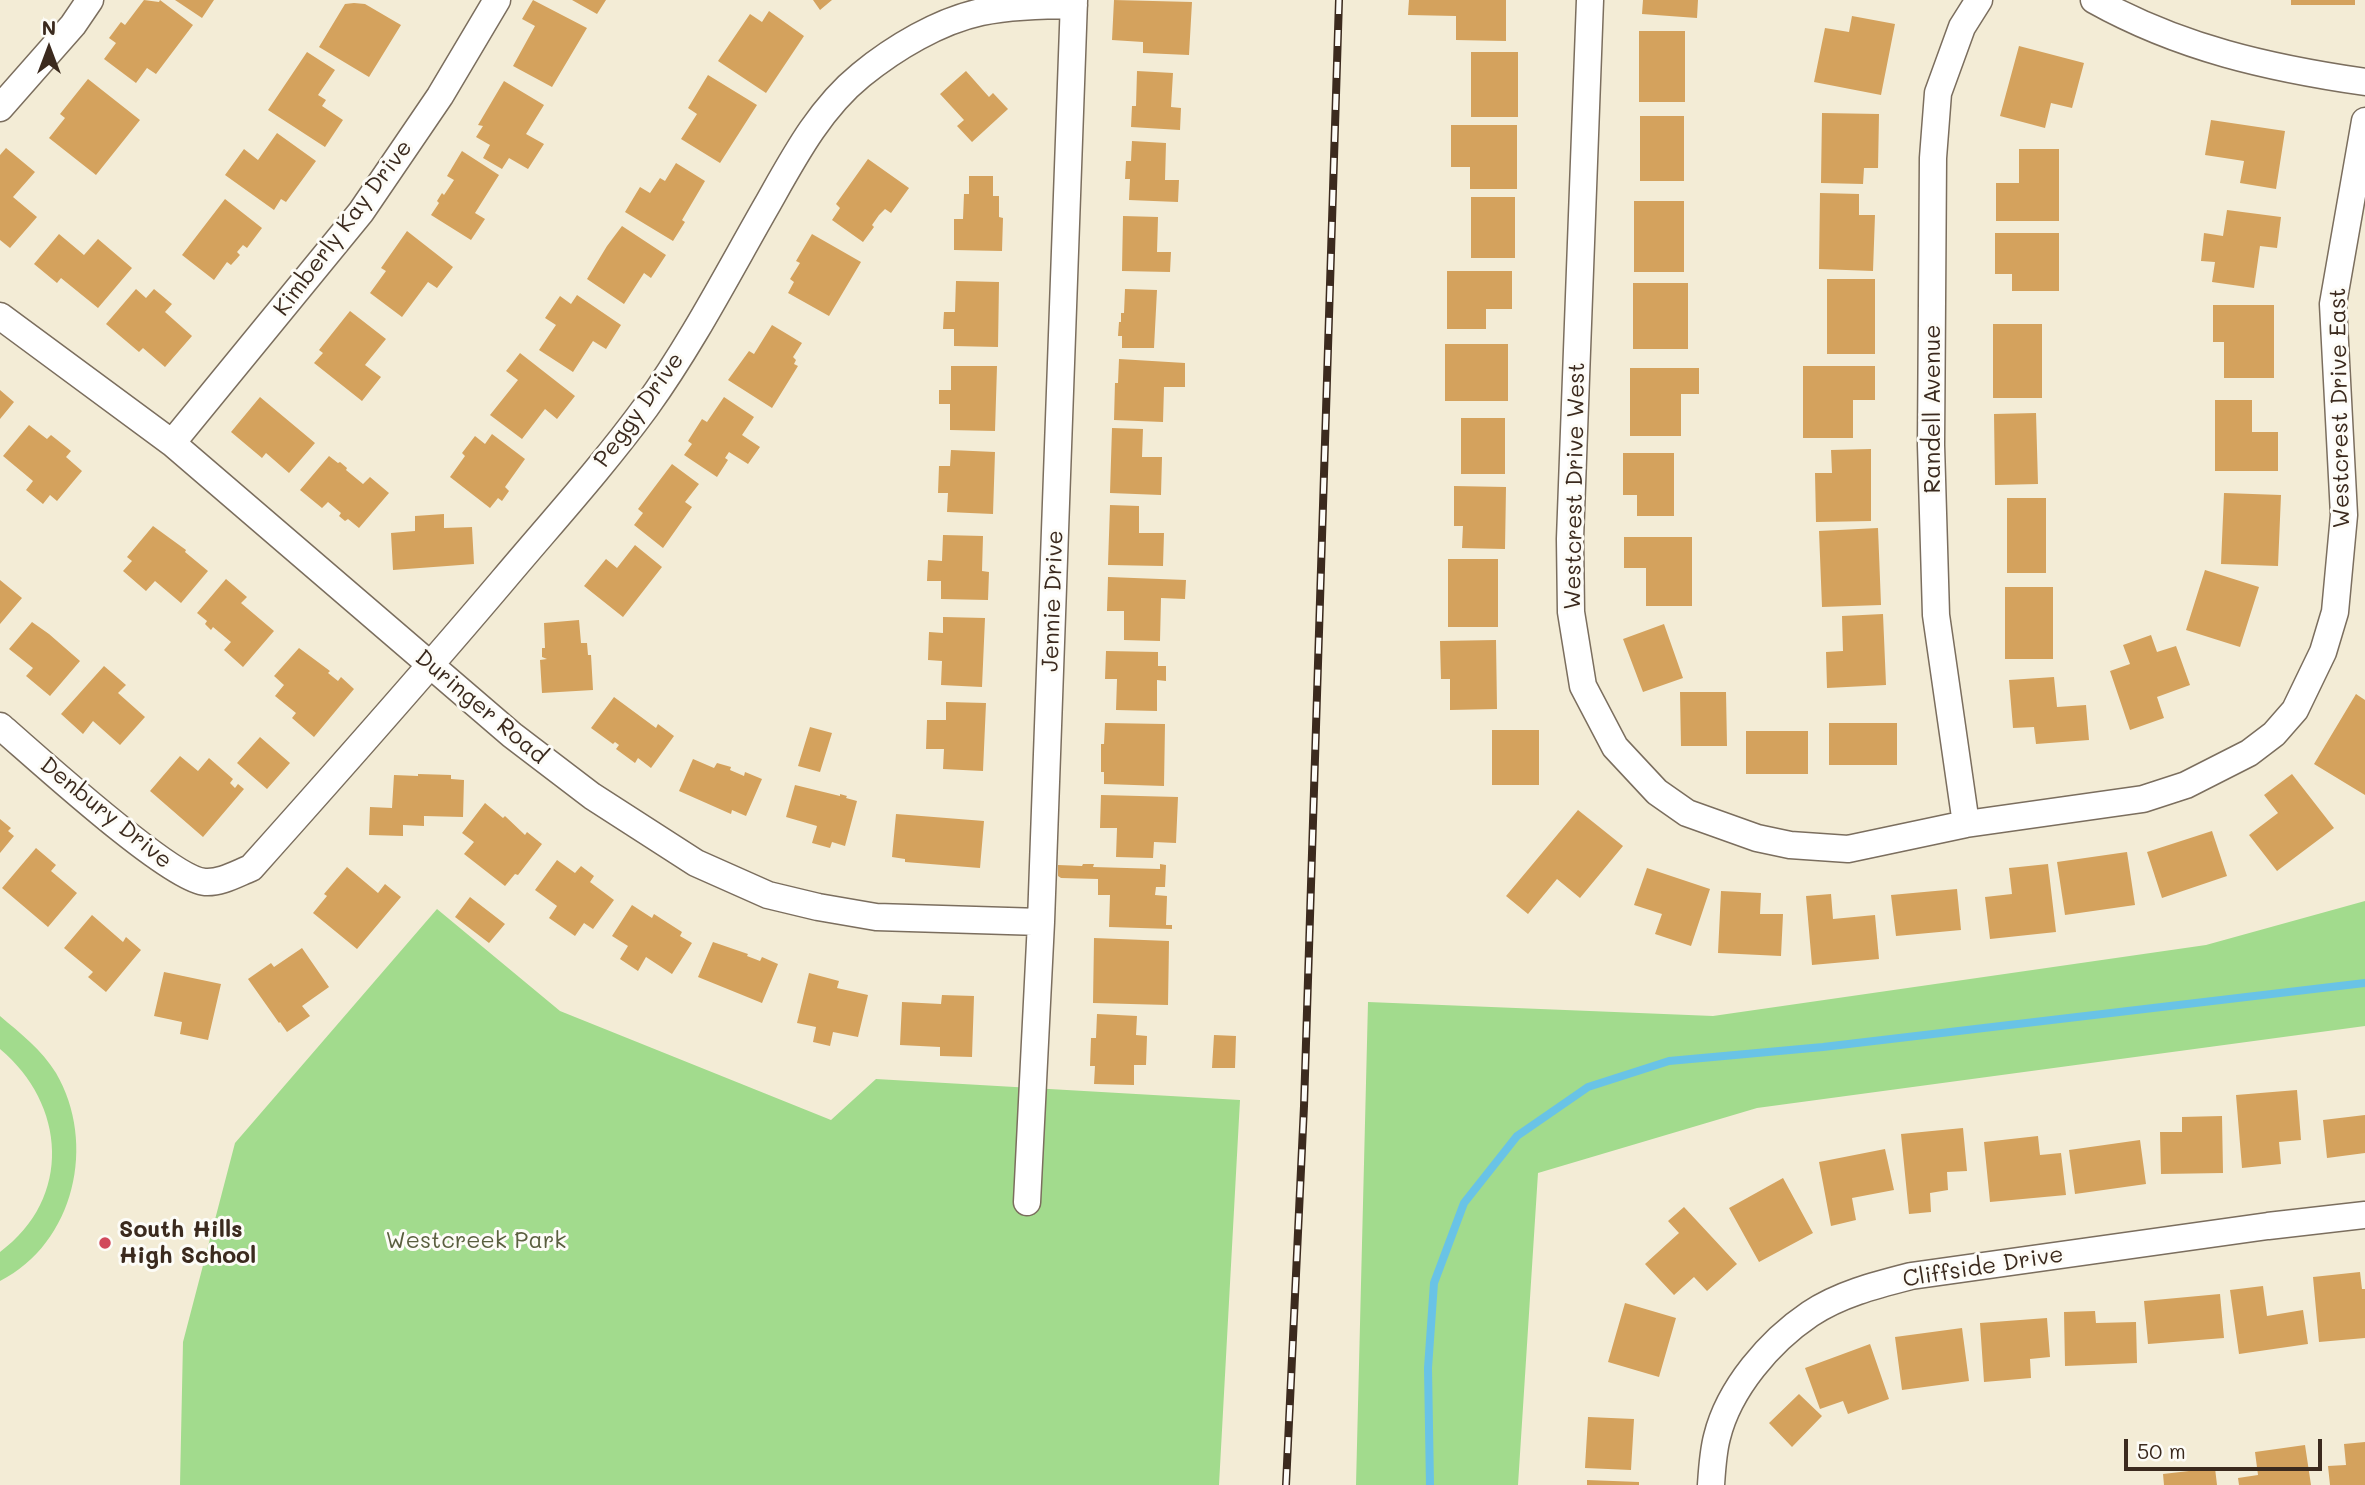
<!DOCTYPE html>
<style>
body{margin:0}
#map{position:relative;width:2365px;height:1485px;overflow:hidden;background:#f3ecd6;font-family:Mali,sans-serif}
canvas{display:block}
.north{position:absolute;left:14px;top:14px;width:70px;height:70px;-webkit-text-stroke:5px #fdfcf7;paint-order:stroke;rotate:0deg;font-size:19px;font-weight:700;line-height:28px;text-align:center;color:#3b2a1e}
.north::after{content:'';display:block;margin:auto;width:24px;height:32px;background:#3b2a1e;clip-path:polygon(50% 0,100% 100%,50% 72%,0 100%)}
.scale{position:absolute;left:2124px;top:1439px;width:198px;height:32px;box-sizing:border-box;border:4px solid #3b2a1e;border-top:0;padding-left:9px;font-size:21px;line-height:24px;white-space:nowrap;color:#3b2a1e;-webkit-text-stroke:5px #fdfcf7;paint-order:stroke}
</style>
<div id="map">
<canvas width="2365" height="1485"></canvas>
<div class="north">N</div>
<div class="scale">50 m</div>
</div>
<script>
const ctx = document.querySelector('canvas').getContext('2d');
ctx.lineJoin = 'round';
function paint(path, color) {
  ctx.fillStyle = color;
  ctx.fill(path, 'evenodd');
}
function strokePath(path, color, width, dash) {
  ctx.strokeStyle = color;
  ctx.lineWidth = width;
  ctx.lineCap = dash ? 'butt' : 'round';
  ctx.setLineDash(dash || []);
  ctx.stroke(path);
}
function drawText(font, color, halo, rows, align = 'center') {
  ctx.font = font + ' Mali,sans-serif';
  ctx.lineWidth = 6;
  ctx.setLineDash([]);
  ctx.textBaseline = 'middle';
  ctx.strokeStyle = halo;
  ctx.fillStyle = color;
  for (const [text, x, y, turn = 0] of rows) {
    ctx.save();
    ctx.translate(x, y);
    ctx.rotate((+turn || 0) * Math.PI / 180);
    ctx.textAlign = isNaN(turn) ? turn : align;
    if (halo) ctx.strokeText(text, 0, 0);
    ctx.fillText(text, 0, 0);
    ctx.restore();
  }
}
paint(new Path2D(`
 M2365,901V1026L1757,1108L1538,1173L1518,1485H1356L1368,1002L1713,1016L2206,945Z
 M437,909L560,1011L831,1120L876,1079L1240,1100L1219,1485H180L183,1342L235,1143Z
 M0,1016C20,1033 42,1050 56,1073C97,1143 75,1243 0,1281V1252C73,1198 66,1104 0,1049Z`), '#a2db8d');
strokePath(new Path2D(`
 M1430,1485L1428,1368L1434,1283L1464,1203L1517,1136L1588,1087L1669,1061L1823,1047L2365,983`), '#69c3e6', 8);
paint(new Path2D(`
 M144,0L159,2L160,0L193,25L156,74L147,68L136,83L104,59L116,43L109,38L121,22L125,25Z
 M175,0H214L202,18Z
 M533,0L587,28L552,87L513,66L535,26L522,19Z
 M572,0H606L597,14Z
 M813,0H832L820,10Z
 M1114,0L1192,2L1189,55L1143,53V42L1112,40Z
 M1409,0H1506V41L1456,40V16L1408,15Z
 M1643,0H1698L1697,18L1642,14Z
 M2291,0H2355V5H2291Z
 M354,3L365,4L401,25L369,77L319,47L345,4Z
 M769,11L804,36L766,93L718,61L750,14L762,22Z
 M1852,16L1895,24L1881,95L1814,82L1825,28L1849,32Z
 M1639,31H1685V102H1639Z
 M2019,46L2084,63L2072,108L2051,103L2045,128L2000,116Z
 M307,52L335,70L318,95L326,100L322,106L343,120L325,147L268,110Z
 M1471,52H1518V117H1471Z
 M966,71L989,97L993,93L1008,109L972,142L957,126L964,120L940,94Z
 M1137,71L1173,73L1171,107L1181,108L1180,130L1131,127L1132,106H1136Z
 M708,75L757,105L720,163L681,139L697,114L688,108Z
 M88,79L140,120L96,175L49,138L65,118L60,114Z
 M504,81L544,105L526,134L544,144L528,169L509,158L502,169L483,158L490,145L476,137L483,126L478,125Z
 M1822,113L1879,114L1878,168H1864L1863,184L1821,183Z
 M1640,116H1684V181H1640Z
 M2211,120L2285,131L2276,189L2240,183L2244,161L2205,155Z
 M1451,125H1517V189H1470V167H1451Z
 M277,133L316,161L286,202L281,199L274,210L225,175L244,149L258,160Z
 M1132,141L1166,143L1165,180H1179L1178,202L1129,200L1130,179H1125L1126,161H1131Z
 M6,148L35,172L13,197L37,217L10,248L0,240V155Z
 M2019,149H2059V221H1996V183H2019Z
 M462,151L499,175L475,213L485,219L471,240L431,215L439,203L437,201L442,193L444,195L454,180L447,176Z
 M868,159L909,188L891,213L885,209L879,215L872,225L874,227L863,242L832,220L840,208L836,204Z
 M676,163L705,181L682,220L685,222L673,241L625,212L640,187L650,193L660,178L665,181Z
 M969,176H993V196H999V217L1003,218L1002,251L954,250V219H963L964,194H969Z
 M1820,193L1859,194V215H1875L1873,271L1819,269Z
 M1471,197H1515V258H1471Z
 M225,199L262,228L247,248L243,245L237,252L240,255L231,265L227,262L214,280L182,255Z
 M1634,201H1684V272H1634Z
 M2227,210L2281,217L2277,248L2260,246L2254,288L2212,282L2215,262L2201,261L2204,233L2223,236Z
 M1123,216L1158,217L1157,252H1171L1170,272L1122,271Z
 M622,226L666,255L651,278L644,273L624,304L587,279L607,246Z
 M407,231L453,267L437,288L428,282L402,317L370,293L386,271L381,268Z
 M1995,233H2059V291H2012V274H1995Z
 M59,234L84,255L98,239L132,268L98,308L61,278L57,283L34,264Z
 M812,234L861,262L829,316L788,293L794,282L790,279L800,263L796,261Z
 M1447,271H1512V309H1486V329H1447Z
 M1827,279H1875V354H1827Z
 M956,281L999,282L998,347L954,346V329H943L944,312H955Z
 M1633,283H1688V349H1633Z
 M136,289L146,298L154,289L172,304L165,312L192,336L165,367L143,348L139,352L106,324Z
 M1125,289L1157,290L1154,348H1122V336H1118L1119,322H1121V313H1124Z
 M577,295L621,325L606,349L593,341L573,372L539,350L556,325L545,318L560,296L571,304Z
 M2213,305H2274V378H2224V342H2213Z
 M350,311L386,339L365,365L381,377L362,401L314,363L323,353L319,350Z
 M1993,324H2042V398H1993Z
 M772,325L802,343L793,357L796,360L794,364L798,366L772,408L728,380L749,351L754,354Z
 M1445,344H1508V401H1445Z
 M520,353L575,396L557,419L545,409L522,439L490,415L518,380L506,371Z
 M1119,359L1185,363V387H1164L1163,422L1114,420L1115,383H1118Z
 M951,366H997L995,431L950,430V404H939V390H951Z
 M1803,366H1875V400H1853V438H1803Z
 M1630,368H1699V394H1681V436H1630Z
 M0,390L14,402L0,419Z
 M260,397L315,443L289,473L266,453L262,458L231,432Z
 M724,397L754,417L742,435L760,447L748,464L729,452L725,458L728,460L717,477L684,455L692,444L688,441L702,419L707,422Z
 M2215,400H2252V432H2278V471H2215Z
 M2036,413L2038,484L1995,485L1994,414Z
 M1461,418H1505V474H1461Z
 M29,425L47,439L51,435L71,451L66,457L82,471L57,501L50,495L43,504L26,490L33,481L3,456Z
 M1112,428L1143,429L1142,457H1162L1161,495L1110,493Z
 M492,434L525,459L505,487L509,491L502,501L498,498L490,508L450,477L465,456L462,453L475,436L485,444Z
 M1871,449V521L1816,522L1815,473H1832L1831,450Z
 M951,450L995,452L993,514L947,512L948,493H938L939,466H950Z
 M1623,453H1674V516H1637V495H1623Z
 M329,456L338,463L340,462L347,468L346,470L363,484L370,477L389,493L359,528L348,519L345,521L339,516L341,513L328,502L322,508L300,490Z
 M672,464L699,484L685,502L692,507L663,548L634,525L643,513L638,509Z
 M1454,486L1506,487L1505,549L1462,548L1463,526H1454Z
 M2224,493L2281,495L2278,566L2221,564Z
 M2007,498H2046V573H2007Z
 M1110,505L1139,506V533H1164L1163,566L1108,565Z
 M444,514V528L472,527L474,564L393,570L391,533L415,531V516Z
 M153,526L186,550L185,552L208,571L181,603L155,581L146,591L123,571L132,561L127,557Z
 M1878,528L1881,605L1822,607L1819,531Z
 M943,535L983,536L982,571L989,572L988,600L941,599V581H927L928,560L942,561Z
 M1624,537H1692V606H1646V568H1624Z
 M635,545L662,567L623,617L584,586L606,559L617,568Z
 M1448,559H1498V627H1448Z
 M2205,570L2259,587L2240,647L2186,630Z
 M1108,577L1186,580L1185,599L1161,598L1160,641L1124,640V611H1107Z
 M226,579L247,597L241,603L274,631L243,667L224,650L231,642L213,627L211,630L205,624L207,621L197,613Z
 M0,580L22,598L0,624Z
 M2005,587H2053V659H2005Z
 M1883,614L1886,685L1827,688L1826,652L1843,651L1842,616Z
 M943,617L985,618L982,687L941,685L942,661L928,660L929,632L943,633Z
 M579,620L581,643H587L588,655H591L593,690L542,693L540,660L547,659L542,657V648H545L544,623Z
 M32,622L49,634L80,661L50,696L26,676L33,668L9,649Z
 M1664,624L1683,678L1643,692L1623,639Z
 M2151,635L2157,652L2176,646L2190,685L2157,697L2164,718L2130,730L2110,671L2130,664L2123,645Z
 M1496,640L1497,709L1450,710V679H1441L1440,641Z
 M299,648L330,671L328,673L338,681L341,677L354,689L314,737L292,718L296,713L275,696L284,685L274,676Z
 M1106,651L1158,652V666H1166V681L1157,680V711L1116,710L1117,679H1105Z
 M104,666L126,685L118,693L145,717L120,745L93,721L83,734L61,714Z
 M2054,677L2057,707L2086,705L2089,740L2036,744L2034,727L2013,728L2009,680Z
 M1680,692H1726L1727,746H1681Z
 M2356,694L2365,700V795L2314,764Z
 M614,697L656,728L658,724L674,736L651,768L638,758L635,763L616,749L619,745L615,742L613,744L591,728Z
 M946,702L986,703L983,771L943,769L944,749H926L927,720H946Z
 M1105,723L1165,724L1164,786L1104,784V772H1101V744H1104Z
 M1829,723H1897V765H1829Z
 M810,727L832,733L820,772L798,766Z
 M1492,730H1539V785H1492Z
 M1746,731H1808V774H1746Z
 M260,737L290,763L267,789L237,763Z
 M180,756L198,771L209,758L233,779L230,783L235,788L238,784L244,789L203,837L150,791Z
 M693,759L714,768L717,763L731,767L730,770L744,776L745,772L762,779L746,816L732,810L731,814L679,791Z
 M418,774L451,775V779L464,780L463,817L424,816V826L403,825V836L369,835L370,807L392,808L394,775L418,776Z
 M2292,774L2334,828L2277,871L2249,835L2278,813L2264,795Z
 M795,785L840,796V794L847,796L846,798L857,801L845,846L832,842L830,848L812,843L817,826L786,817Z
 M1101,795L1178,797L1176,843L1154,842L1153,858L1116,857L1117,828H1100Z
 M485,803L503,818L505,816L525,835L527,832L542,844L518,875L515,874L505,886L464,854L474,842L462,833Z
 M1578,810L1623,846L1580,898L1557,879L1528,914L1506,896Z
 M896,814L984,821L980,868L905,862V859L892,857Z
 M0,819L11,828L8,831L14,836L0,853Z
 M2212,831L2227,876L2162,898L2147,852Z
 M36,848L56,865L51,871L77,893L48,927L2,888Z
 M2127,852L2135,905L2065,915L2057,862Z
 M557,860L575,873L581,866L594,876L590,882L614,900L593,929L584,923L575,936L549,918L557,906L535,890Z
 M1083,864H1094L1093,867L1160,869V864L1166,865L1165,887H1156L1155,895L1167,896L1166,925H1172V929L1109,927L1110,895H1098V879L1061,878L1058,876V865L1082,866Z
 M2048,864L2056,932L1990,939L1985,897L2012,894L2009,868Z
 M347,867L378,893L385,884L401,897L357,949L313,913L327,896L324,894Z
 M1647,868L1710,889L1691,946L1655,934L1662,914L1634,905Z
 M1957,889L1961,930L1896,936L1891,895Z
 M1721,891L1761,893L1760,914H1783L1781,956L1718,953Z
 M1831,894L1833,919L1875,915L1879,959L1812,965L1806,896Z
 M470,897L505,924L489,943L455,917Z
 M632,905L652,918L654,914L682,932L680,936L692,943L672,974L646,957L638,971L620,959L628,946L612,936Z
 M92,915L123,942L126,937L141,950L106,992L88,977L93,972L64,948Z
 M1094,938L1169,941L1168,1005L1093,1003Z
 M713,942L748,954L747,956L760,961L762,957L778,964L762,1003L698,977Z
 M302,948L329,987L302,1006L310,1016L287,1032L280,1022L279,1023L248,979L271,963L274,967Z
 M164,972L221,984L208,1040L180,1034L182,1022L154,1016Z
 M809,973L839,981L837,988L868,995L858,1037L833,1032L830,1046L813,1042L816,1027L797,1023Z
 M942,995L974,996L972,1057L940,1056V1047L900,1045L902,1002L941,1004Z
 M1097,1014L1137,1016L1136,1035L1147,1036L1146,1065H1134V1085L1094,1084L1095,1066H1090L1091,1038H1096Z
 M1214,1035L1236,1036L1235,1068H1212Z
 M2297,1090L2301,1140L2279,1142L2281,1164L2242,1168L2236,1095Z
 M2365,1115V1153L2327,1158L2323,1120Z
 M2222,1116L2223,1173L2161,1174L2160,1132H2182V1117Z
 M1963,1128L1967,1171L1947,1172L1948,1190L1930,1193L1931,1212L1909,1214L1901,1134Z
 M2038,1136L2040,1155L2061,1153L2066,1195L1990,1202L1984,1142Z
 M2140,1140L2146,1184L2075,1194L2069,1150Z
 M1885,1149L1894,1190L1852,1198L1856,1220L1831,1226L1819,1162Z
 M1783,1178L1813,1233L1759,1262L1729,1208Z
 M1684,1207L1737,1264L1707,1291L1694,1277L1674,1295L1645,1264L1679,1233L1668,1221Z
 M2360,1272L2362,1289H2365V1338L2319,1342L2313,1277Z
 M2263,1286L2267,1316L2303,1310L2308,1344L2239,1354L2230,1290Z
 M2220,1294L2224,1338L2148,1344L2144,1301Z
 M1625,1303L1676,1318L1659,1377L1608,1362Z
 M2095,1311L2096,1323L2136,1322L2137,1363L2065,1366L2064,1312Z
 M2047,1318L2050,1357L2030,1359L2031,1378L1984,1382L1980,1323Z
 M1962,1328L1969,1381L1902,1390L1895,1337Z
 M1870,1344L1889,1399L1848,1414L1843,1401L1820,1409L1805,1368Z
 M1799,1394L1822,1416L1792,1447L1769,1423Z
 M1588,1417L1634,1419L1631,1470L1585,1468Z
 M2365,1442V1485H2330L2328,1466L2346,1465L2344,1444Z
 M2305,1445L2311,1485H2239L2238,1478L2258,1475L2255,1452Z
 M2215,1468L2217,1485H2164L2163,1474Z
 M1587,1480L1639,1482V1485H1587Z`), '#d4a25d');
const street = new Path2D(`
 M1590,0L1570,539L1571,612L1583,686L1615,747L1657,792L1687,813L1757,838L1790,845L1848,849L1966,824L2143,799L2186,785L2249,753L2274,734L2295,710L2323,652L2335,612L2344,515L2333,304L2365,121
 M2094,0C2180,48 2269,68 2365,82
 M0,108L73,25L90,0
 M0,316L172,443L512,735L592,796L696,863L768,895L818,907L876,917L1041,922
 M172,443L361,212L440,96L497,0
 M0,726C34,755 170,880 205,882C221,883 236,874 251,868C336,773 421,677 504,579C552,522 602,467 646,407C692,343 728,273 767,205C793,159 819,109 861,75C894,48 939,21 981,12C1012,6 1043,5 1074,5
 M1966,824L1936,615L1931,445L1933,158L1938,93L1962,27L1979,0
 M1027,1202L1041,922L1074,0
 M1711,1485C1712,1470 1713,1452 1717,1437C1729,1388 1770,1341 1810,1314C1840,1294 1876,1285 1911,1276L2268,1226L2365,1215`);
strokePath(street, '#7b6e5e', 29);
strokePath(street, '#fff', 26);
const rail = new Path2D(`
 M1286,1485L1304,1106L1339,0`);
strokePath(rail, '#3b2a1e', 8);
strokePath(rail, '#fdfcf7', 5, [16]);
for (const [x, y, r, color] of [
 [105,1243,7,"#d1495b"]
]) {
  const dot = new Path2D();
  dot.arc(x, y, r, 0, 2 * Math.PI);
  ctx.fillStyle = color;
  ctx.fill(dot);
  strokePath(dot, '#fdfcf7', 2.5);
}
drawText('23px', '#3b2a1e', '#fdfcf7', [
 ["Kimberly Kay Drive",343,228,-53],
 ["Westcrest Drive East",2340,408,-91],
 ["Randell Avenue",1933,409,-90],
 ["Peggy Drive",639,410,-54],
 ["Westcrest Drive West",1575,486,-89],
 ["Jennie Drive",1053,601,-88],
 ["Duringer Road",481,707,40],
 ["Denbury Drive",106,813,39],
 ["Cliffside Drive",1983,1267,-9]
]);
drawText('bold 23px', '#3b2a1e', '#fdfcf7', [
 ["South Hills",119,1230],
 ["High School",119,1256]
], 'left');
drawText('23px', '#5a5f3f', '#fdfcf7', [
 ["Westcreek Park",476,1241]
]);
</script>
